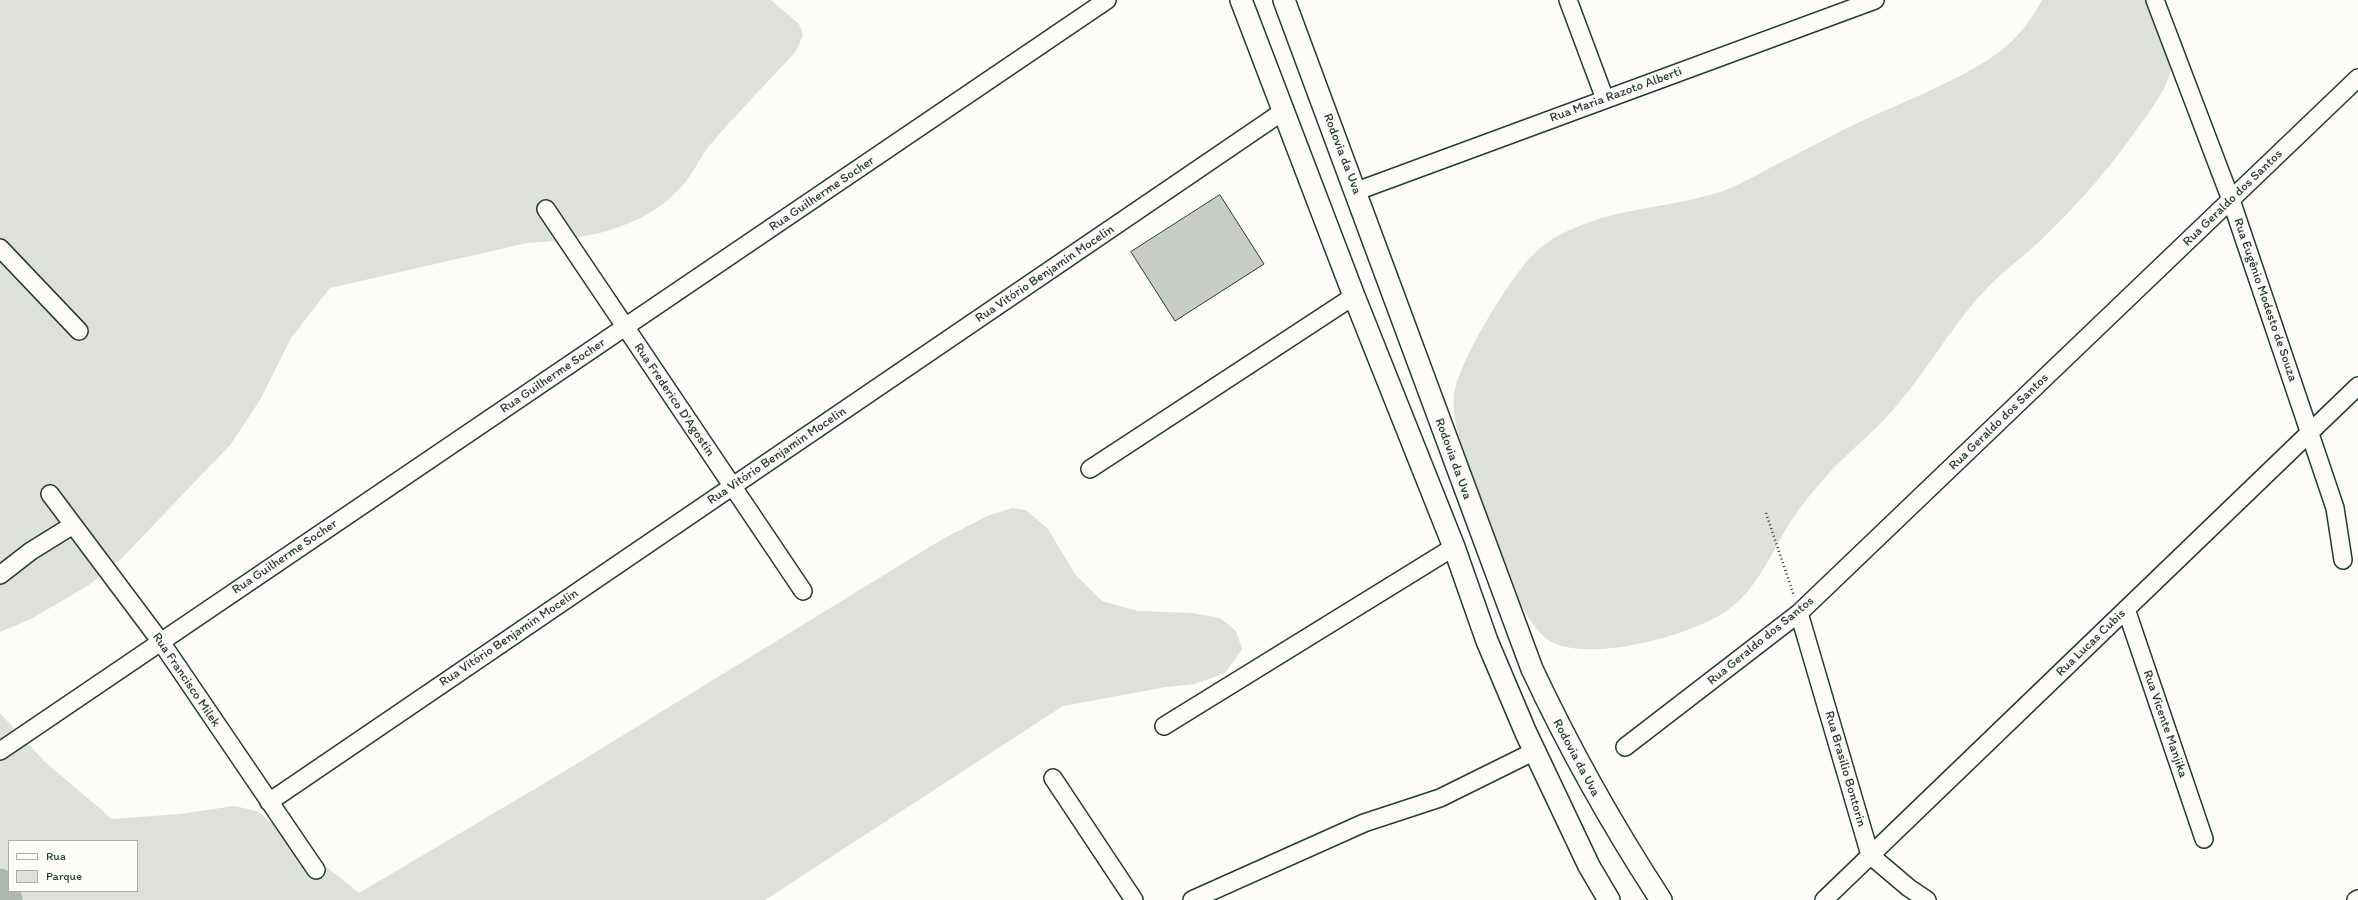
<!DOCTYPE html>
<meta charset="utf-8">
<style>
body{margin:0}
#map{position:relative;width:2358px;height:900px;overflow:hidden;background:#fdfcf7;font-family:Itim,sans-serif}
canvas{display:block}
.legend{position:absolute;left:8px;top:840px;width:130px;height:52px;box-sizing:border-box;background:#fdfcf7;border:1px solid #a4b0a9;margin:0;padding:5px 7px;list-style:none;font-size:12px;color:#1f3d34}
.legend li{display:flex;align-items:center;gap:8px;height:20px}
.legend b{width:20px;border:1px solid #a4b0a9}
</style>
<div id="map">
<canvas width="2358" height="900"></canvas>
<ul class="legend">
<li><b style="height:5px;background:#fdfcf7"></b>Rua</li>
<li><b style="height:11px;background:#dde0db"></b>Parque</li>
</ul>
</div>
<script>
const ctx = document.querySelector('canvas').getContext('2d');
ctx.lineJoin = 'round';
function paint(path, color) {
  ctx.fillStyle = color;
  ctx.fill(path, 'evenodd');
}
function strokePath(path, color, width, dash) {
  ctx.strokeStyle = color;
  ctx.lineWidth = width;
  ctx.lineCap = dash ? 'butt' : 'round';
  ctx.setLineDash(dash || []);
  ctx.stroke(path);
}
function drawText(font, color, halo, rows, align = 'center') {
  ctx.font = font + ' Itim,sans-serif';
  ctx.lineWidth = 3.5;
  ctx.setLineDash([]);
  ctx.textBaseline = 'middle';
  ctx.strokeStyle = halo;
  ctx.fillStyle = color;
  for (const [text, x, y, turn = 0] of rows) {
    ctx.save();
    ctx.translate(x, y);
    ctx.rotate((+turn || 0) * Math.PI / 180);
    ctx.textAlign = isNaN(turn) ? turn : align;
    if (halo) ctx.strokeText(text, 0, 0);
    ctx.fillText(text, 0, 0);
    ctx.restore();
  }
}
paint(new Path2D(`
 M0,0H771L799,24L803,35L796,51C767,83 737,113 709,146C699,159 692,176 680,188C643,230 580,240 527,243L330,288L291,338L260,400L231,444L122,558L89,585L31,619L0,632Z
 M2042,0H2165C2177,27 2178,59 2165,86C2156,104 2143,120 2132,136C2105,174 2075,207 2041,240C2024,256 2005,270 1989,286C1952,324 1927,372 1892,411C1870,436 1843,456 1822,481C1809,496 1796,512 1786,529C1769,558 1757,588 1729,609C1696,635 1575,669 1542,635C1510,602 1491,527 1475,482C1466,456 1451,424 1454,396C1457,364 1507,283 1530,258C1541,246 1555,236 1570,230C1618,207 1673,208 1723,191C1739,185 1753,177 1768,169C1794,155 1821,142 1847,128C1894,105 1956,83 1998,53C2017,39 2031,21 2042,0Z
 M1012,508L1026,510L1048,529L1075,574L1102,601L1138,611L1192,613L1220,618L1236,631L1242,649L1225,673L1195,684L1166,687L1063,706L765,900H0V713L44,761L112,819L180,814L234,806L257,811L359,893L555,777L941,540L987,516ZM9,841H137V891H9Z`), '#dde0db');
strokePath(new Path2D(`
 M0,884L7,900`), '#aeb8b1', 31);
const building = new Path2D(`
 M1220,195L1264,264L1175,321L1131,252Z`);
paint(building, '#c6cdc7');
strokePath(building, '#1f3d34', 1);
const minor = new Path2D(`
 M1568,0L1605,99
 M2155,0L2231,200L2335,508L2343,560
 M1357,191L1875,0
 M546,209L803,591
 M0,248L79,331
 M1090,469L1354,296
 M50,494L161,642L316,870
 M0,575L31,551L73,525
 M2126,609L2204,839
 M1799,613L1870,855L1909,888L1927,900
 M1164,726L1454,547
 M1625,747L1799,613L2358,78
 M0,751L1107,0
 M1053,778L1134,900
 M269,802L1285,110
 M1192,900L1364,823L1440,798L1535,751
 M1824,900L2358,386
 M2356,900L2358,899`);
const major = new Path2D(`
 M1241,0L1354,296L1454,547L1487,641L1526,733L1589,866L1609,900
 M1284,0L1532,669C1570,750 1612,825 1661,900`);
strokePath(minor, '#1f3d34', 20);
strokePath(major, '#1f3d34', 24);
strokePath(new Path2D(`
 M1766,513L1794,596`), '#1f3d34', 2.5, [1, 3]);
strokePath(minor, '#fdfcf7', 17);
strokePath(major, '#fdfcf7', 21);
drawText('13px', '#1f3d34', '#fdfcf7', [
 ["Rua Maria Razoto Alberti",1616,95,-20],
 ["Rodovia da Uva",1342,154,69],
 ["Rua Guilherme Socher",822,194,-34],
 ["Rua Geraldo dos Santos",2233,198,-44],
 ["Rua Vitório Benjamin Mocelin",1045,274,-34],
 ["Rua Eugênio Modesto de Souza",2265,300,71],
 ["Rua Guilherme Socher",553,376,-34],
 ["Rua Frederico D'Agostin",674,400,56],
 ["Rua Geraldo dos Santos",1999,422,-44],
 ["Rua Vitório Benjamin Mocelin",777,456,-34],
 ["Rodovia da Uva",1453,459,70],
 ["Rua Guilherme Socher",285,557,-34],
 ["Rua Vitório Benjamin Mocelin",509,638,-34],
 ["Rua Geraldo dos Santos",1761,641,-39],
 ["Rua Lucas Cubis",2091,643,-44],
 ["Rua Francisco Milek",186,680,56],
 ["Rua Vicente Manjika",2165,724,71],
 ["Rodovia da Uva",1576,758,62],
 ["Rua Brasilio Bontorin",1845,769,74]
]);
</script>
